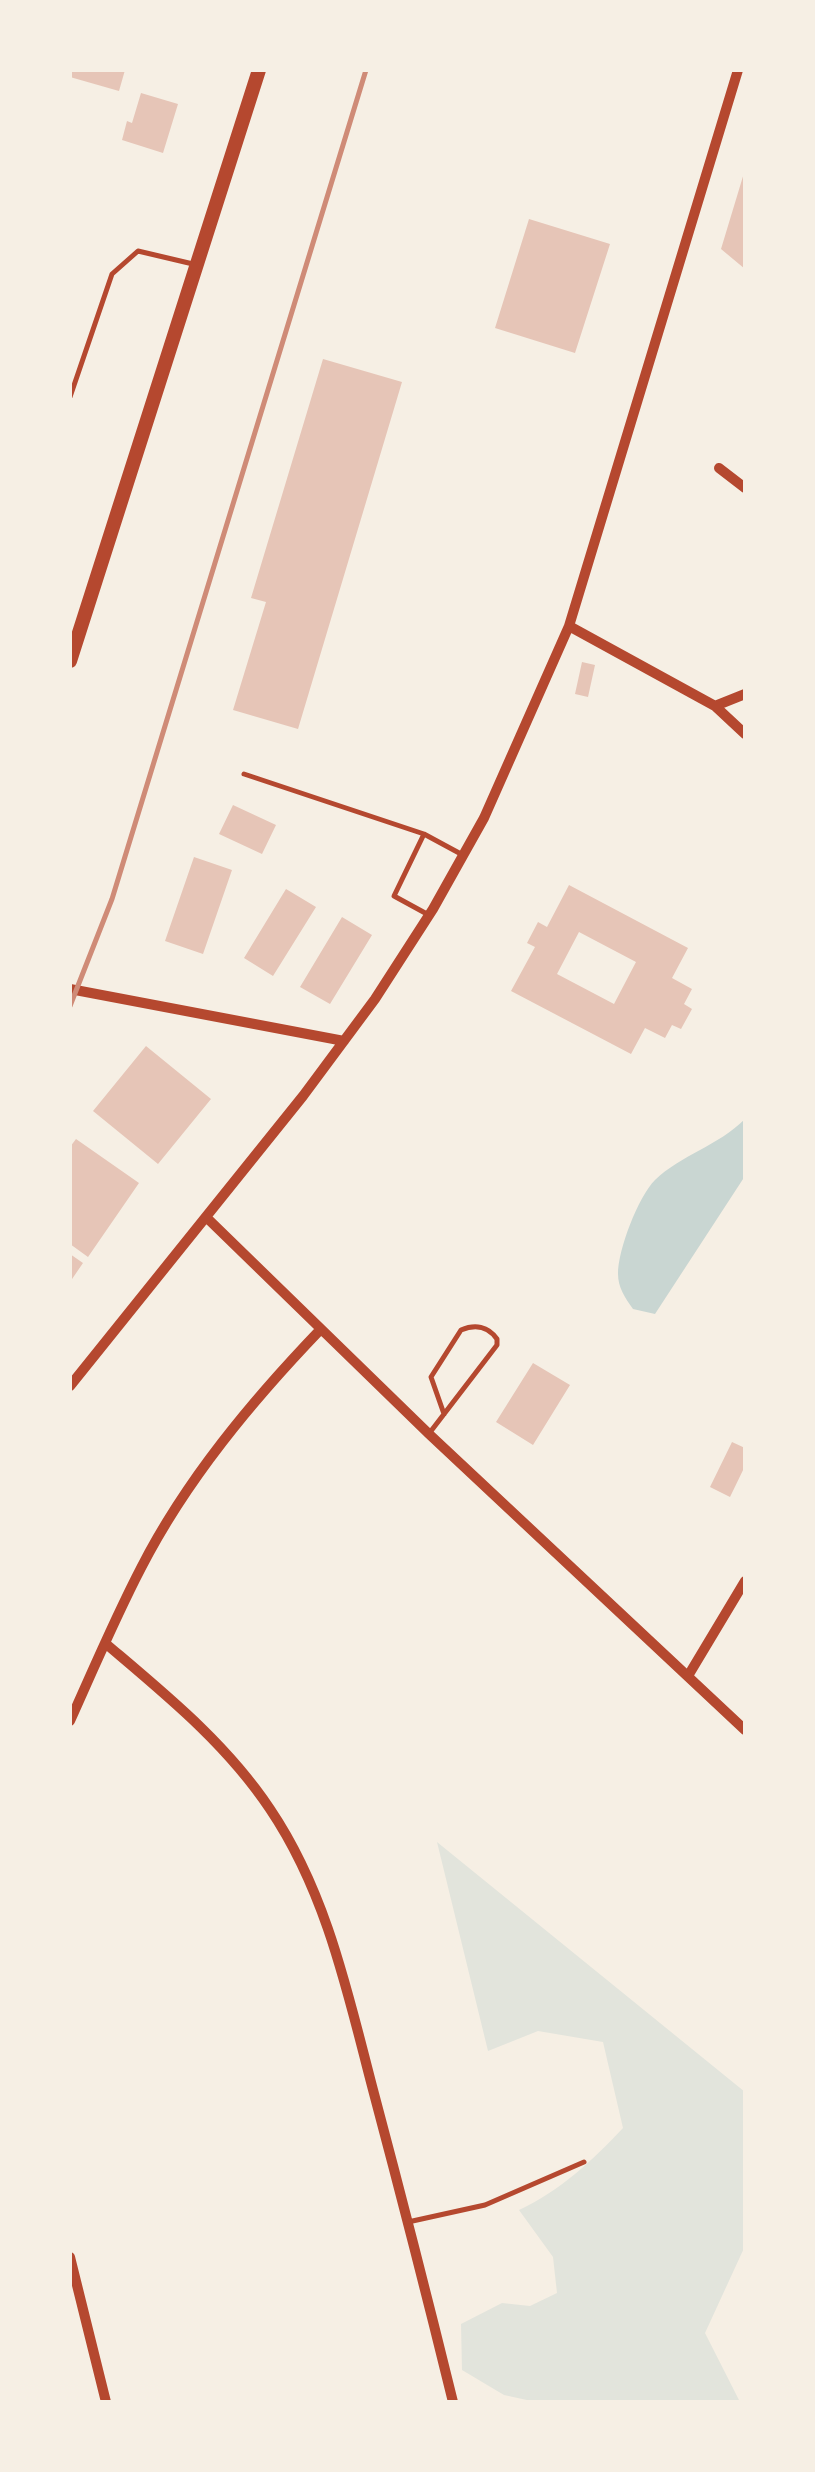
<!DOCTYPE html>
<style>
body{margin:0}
#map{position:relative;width:815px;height:2472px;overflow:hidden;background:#f6efe4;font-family:Karla,sans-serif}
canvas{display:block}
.frame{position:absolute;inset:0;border:72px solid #f6efe4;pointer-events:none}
</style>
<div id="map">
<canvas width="815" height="2472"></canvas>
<div class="frame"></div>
</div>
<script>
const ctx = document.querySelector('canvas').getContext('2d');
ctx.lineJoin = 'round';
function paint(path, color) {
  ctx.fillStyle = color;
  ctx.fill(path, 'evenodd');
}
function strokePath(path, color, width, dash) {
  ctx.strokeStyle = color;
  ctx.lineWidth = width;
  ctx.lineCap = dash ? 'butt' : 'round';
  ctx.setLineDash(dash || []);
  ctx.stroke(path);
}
paint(new Path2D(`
 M437,1842L745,2092V2246L705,2333L740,2402H536L504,2395L462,2370L461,2324L502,2303L530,2306L557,2293L553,2257L519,2210C561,2190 591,2162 623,2128L603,2042L538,2031L488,2051Z`), '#e2e4dc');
paint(new Path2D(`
 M745,1119V1176L655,1314L633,1309C625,1298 618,1287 618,1274C618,1250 638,1197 655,1180C681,1155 718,1146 745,1119Z`), '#c9d6d2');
paint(new Path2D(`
 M70,70H125L119,91L70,77Z
 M141,93L178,104L163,153L122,140L127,121L132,123Z
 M744,173H745V269L721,249Z
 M529,219L610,244L575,353L495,328Z
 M323,359L402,382L298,729L233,710L266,602L251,598Z
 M582,662L595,665L588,697L575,694Z
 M233,805L276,825L262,854L219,834Z
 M194,857L232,870L203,954L165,941Z
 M569,885L688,948L672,978L692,989L684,1004L692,1009L681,1029L672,1025L665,1038L645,1028L631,1054L511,991L535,947L527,943L538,922L547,927ZM579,932L636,962L614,1004L557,974Z
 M286,889L316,907L273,976L244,958Z
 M342,917L372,935L330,1004L300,987Z
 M146,1046L211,1099L158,1164L93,1111Z
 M76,1139L139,1183L88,1257L70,1244V1147Z
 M70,1254L83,1263L70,1282Z
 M533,1363L570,1385L533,1445L496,1422Z
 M732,1442L745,1448V1466L730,1497L710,1487Z`), '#e6c5b7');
strokePath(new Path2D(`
 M70,397L112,274L138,251L193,264
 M244,774L424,834L461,854
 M424,834L394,896L427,914
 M431,1431L497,1345V1339C488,1326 475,1324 461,1330L431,1377L444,1414
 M408,2222L485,2205L584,2162`), '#b5482f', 5);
strokePath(new Path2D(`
 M719,468L745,488
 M569,626L715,706L745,734
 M715,706L745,694
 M70,989L344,1041
 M206,1217L429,1434L745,1730
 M70,1386L303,1096L375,999L433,909L484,818L569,626L738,70
 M105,1643C165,1694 226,1743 270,1809C326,1892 347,1990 372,2086C400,2191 427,2296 453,2402
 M688,1676L745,1581
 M70,1721C93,1670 115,1618 141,1568C186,1480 252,1401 320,1330
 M70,2257L106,2402`), '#b5482f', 10);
strokePath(new Path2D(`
 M70,661L259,70`), '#b5482f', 14);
strokePath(new Path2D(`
 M70,1006L112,899L366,70`), '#cf8b77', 5);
</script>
